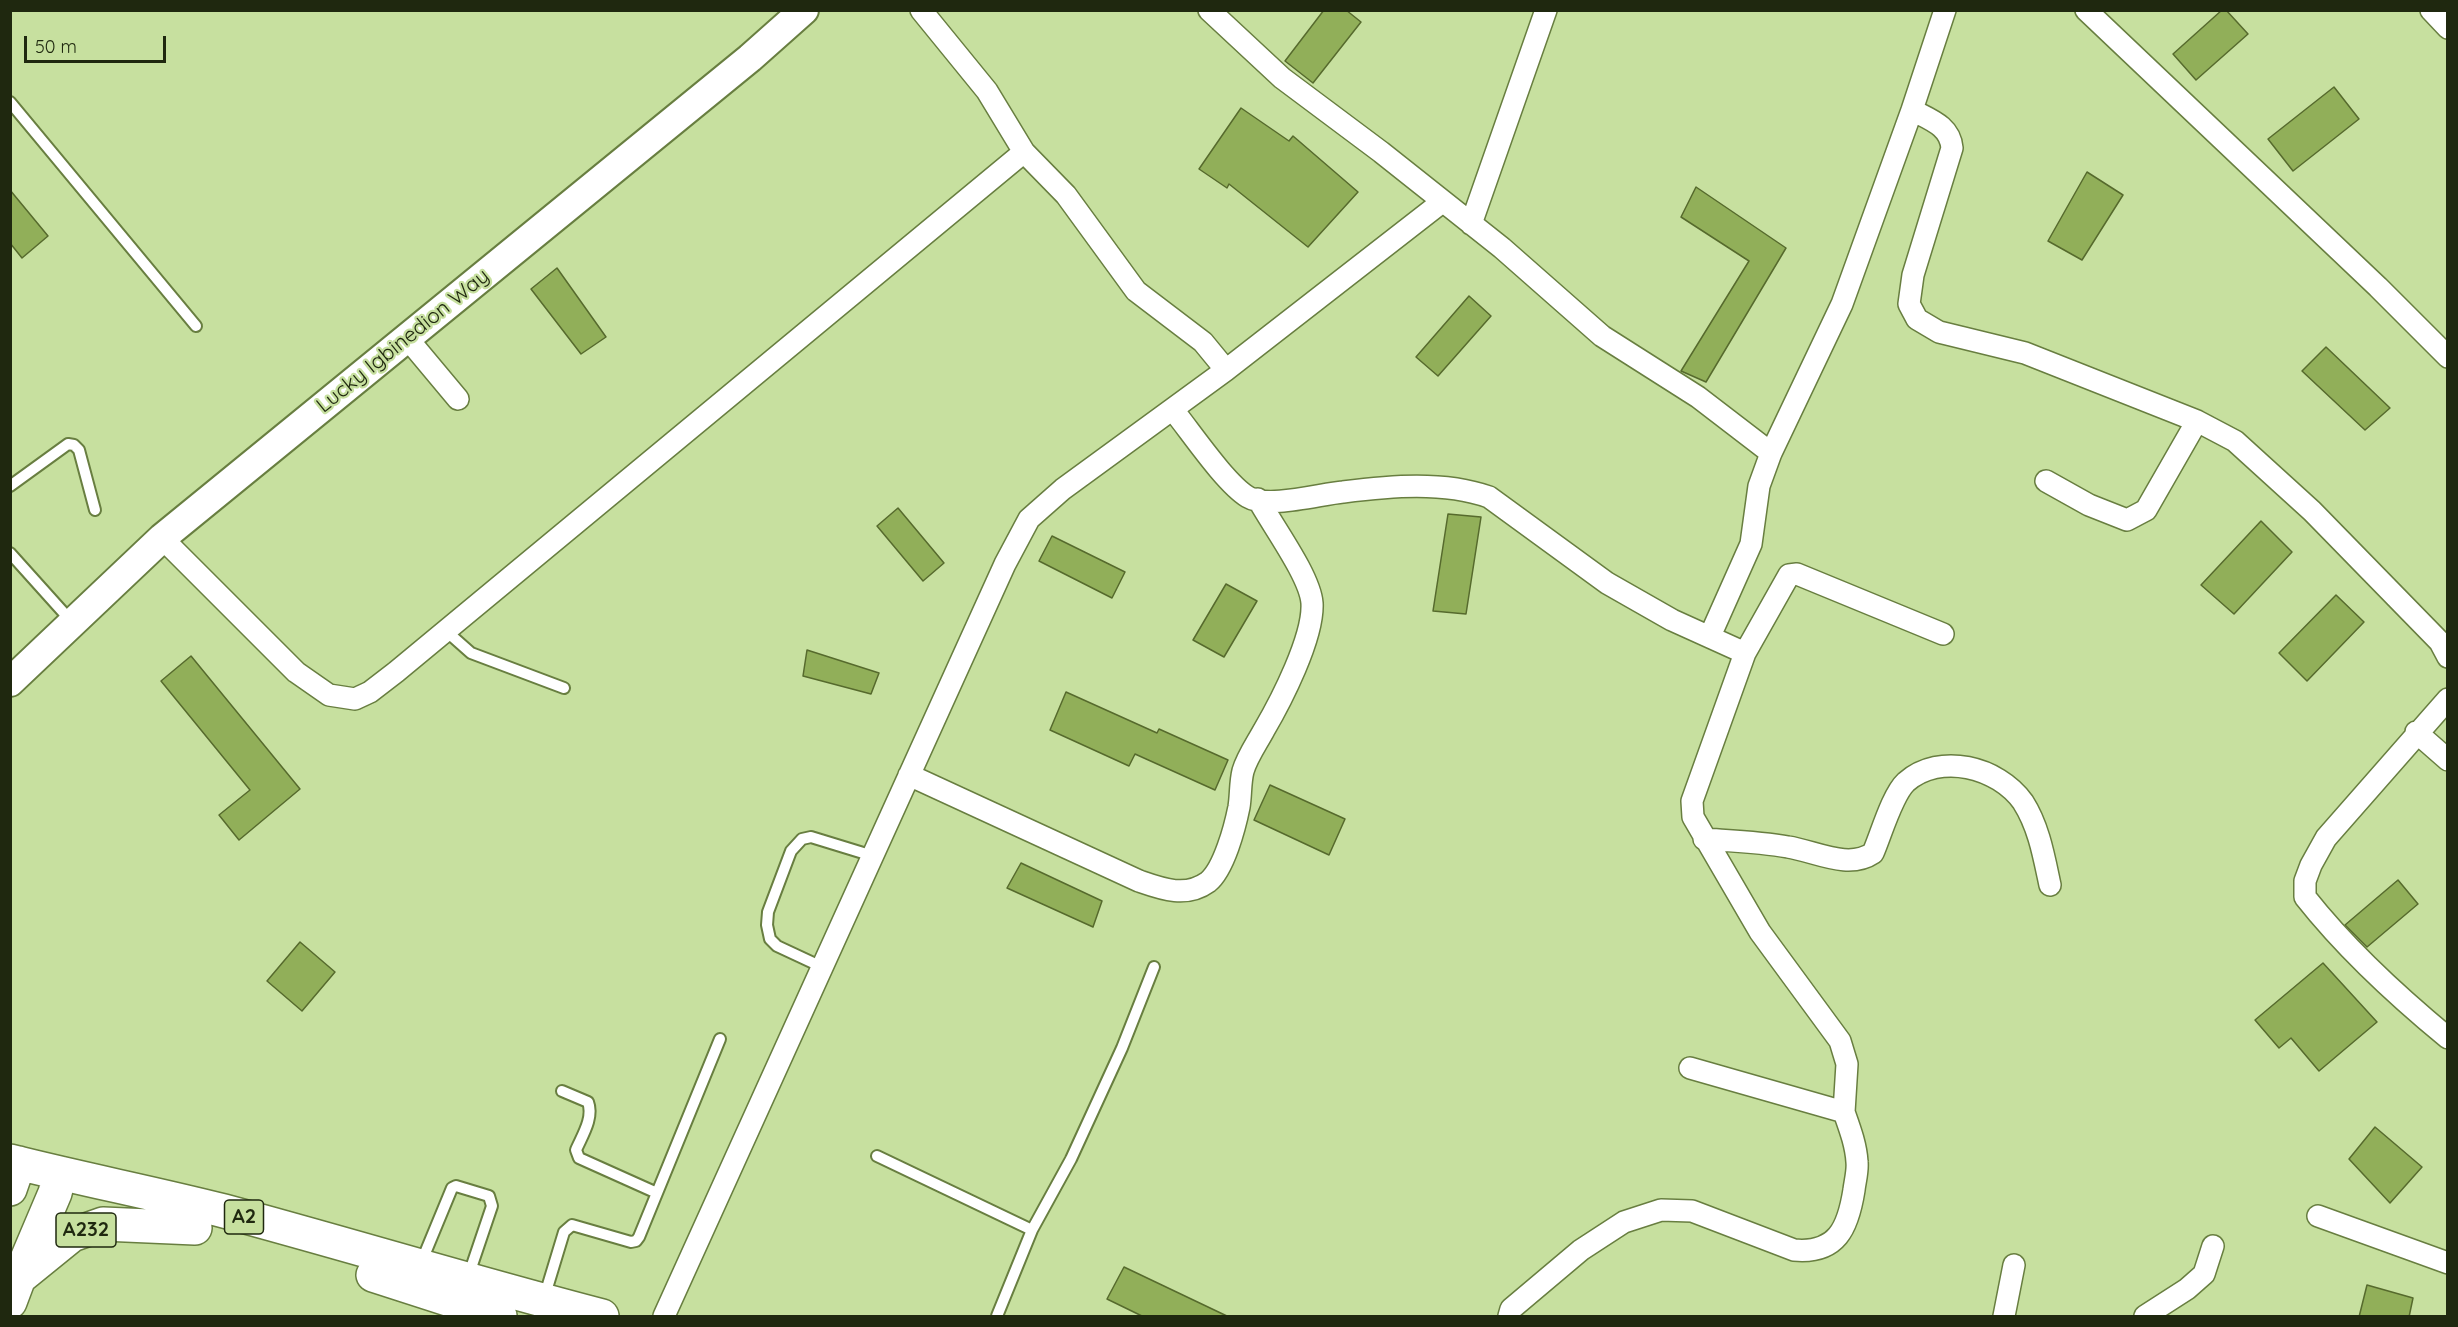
<!DOCTYPE html>
<style>
body{margin:0}
#map{position:relative;width:2458px;height:1327px;overflow:hidden;background:#c7e09f;font-family:Quicksand,sans-serif}
canvas{display:block}
.frame{position:absolute;inset:0;border:12px solid #1f280f;pointer-events:none}
.scale{position:absolute;left:24px;top:36px;width:142px;height:27px;box-sizing:border-box;border:3px solid #1f280f;border-top:0;padding-left:8px;font-size:18px;line-height:21px;white-space:nowrap;color:#1f280f;-webkit-text-stroke:4px #c7e09f;paint-order:stroke}
</style>
<div id="map">
<canvas width="2458" height="1327"></canvas>
<div class="frame"></div>
<div class="scale">50 m</div>
</div>
<script>
const ctx = document.querySelector('canvas').getContext('2d');
ctx.lineJoin = 'round';
function paint(path, color) {
  ctx.fillStyle = color;
  ctx.fill(path, 'evenodd');
}
function strokePath(path, color, width, dash) {
  ctx.strokeStyle = color;
  ctx.lineWidth = width;
  ctx.lineCap = dash ? 'butt' : 'round';
  ctx.setLineDash(dash || []);
  ctx.stroke(path);
}
function drawText(font, color, halo, rows, align = 'center') {
  ctx.font = font + ' Quicksand,sans-serif';
  ctx.lineWidth = 4.5;
  ctx.setLineDash([]);
  ctx.textBaseline = 'middle';
  ctx.strokeStyle = halo;
  ctx.fillStyle = color;
  for (const [text, x, y, turn = 0] of rows) {
    ctx.save();
    ctx.translate(x, y);
    ctx.rotate((+turn || 0) * Math.PI / 180);
    ctx.textAlign = isNaN(turn) ? turn : align;
    if (halo) ctx.strokeText(text, 0, 0);
    ctx.fillText(text, 0, 0);
    ctx.restore();
  }
}
const building = new Path2D(`
 M1324,10H1346L1361,22L1313,83L1285,61Z
 M2222,10H2226L2248,34L2196,80L2173,54Z
 M2334,87L2359,119L2293,171L2268,139Z
 M1241,108L1289,141L1293,136L1358,192L1308,247L1229,184L1227,188L1199,169Z
 M2087,172L2123,195L2082,260L2048,241Z
 M1696,187L1786,248L1706,382L1681,371L1749,261L1681,217Z
 M10,190L48,236L22,258L10,243Z
 M557,268L606,337L581,354L531,289Z
 M1469,296L1491,316L1438,376L1416,357Z
 M2326,347L2390,408L2365,430L2302,371Z
 M898,508L944,563L923,581L877,526Z
 M1448,514L1481,517L1466,614L1433,611Z
 M2261,521L2292,552L2234,614L2201,585Z
 M1052,536L1125,572L1112,598L1039,561Z
 M1226,584L1257,601L1224,657L1193,640Z
 M2336,595L2364,622L2307,681L2279,653Z
 M807,650L879,673L871,694L803,676Z
 M191,656L300,789L239,840L219,815L250,790L161,681Z
 M1066,692L1157,733L1159,729L1228,760L1215,790L1135,754L1129,766L1050,730Z
 M1270,785L1345,819L1329,855L1254,820Z
 M1021,863L1102,901L1093,927L1007,888Z
 M2398,880L2418,904L2367,947L2345,925Z
 M300,942L335,972L302,1011L267,981Z
 M2323,963L2377,1022L2319,1071L2291,1038L2279,1048L2255,1020Z
 M2375,1127L2422,1167L2390,1203L2349,1159Z
 M1124,1267L1229,1317H1144L1107,1299Z
 M2367,1285L2413,1298L2409,1317H2359Z`);
paint(building, '#91af59');
strokePath(building, '#566a2d', 1.5);
const lane = new Path2D(`
 M10,102L196,326
 M10,486L68,444L74,445L79,450L95,510
 M10,553L72,622
 M445,630L471,653L564,688
 M822,967L777,946L770,939L767,925L768,912L791,851L802,839L811,837L873,856
 M562,1091L588,1102C594,1118 582,1136 576,1150L579,1158L657,1193
 M877,1156L1032,1230
 M421,1263L452,1188L456,1186L489,1196L492,1206L468,1277
 M544,1298L564,1232L572,1225L631,1242L636,1241L639,1237L720,1039
 M997,1316L1032,1230L1071,1159L1122,1048L1154,967`);
const street = new Path2D(`
 M921,10L987,91L1024,152L1066,195L1136,291L1203,342L1226,370
 M1209,10L1282,78L1381,152L1502,248L1602,336L1698,397L1771,453
 M2086,10L2378,287L2448,357
 M2431,10L2448,28
 M1912,110C1931,120 1950,126 1952,148L1913,275L1909,304L1917,319L1939,332L2025,353L2197,421L2235,441L2312,511L2440,642L2448,657
 M1471,224L1546,10
 M407,338L458,399
 M1173,410C1191,432 1225,483 1248,497C1268,509 1320,494 1343,492C1390,486 1444,481 1489,497L1607,583L1672,620L1745,653
 M2046,481L2089,505L2127,520L2146,510L2197,421
 M162,538L296,672L329,695L355,699L370,692L396,672L1024,152
 M1710,636L1751,544L1759,486L1771,453L1842,304L1912,110L1945,10
 M2448,699L2326,838L2311,865L2305,881V897C2346,949 2397,996 2448,1038
 M2416,732L2448,760
 M909,775L1139,881C1162,889 1186,898 1208,882C1224,869 1235,827 1239,807C1241,795 1240,783 1243,771C1247,757 1257,743 1264,730C1281,701 1314,637 1312,603C1310,576 1272,525 1258,499
 M1704,839C1732,841 1761,842 1788,847C1815,851 1848,870 1873,853C1881,835 1892,795 1906,782C1940,752 1998,767 2023,802C2039,827 2044,857 2050,885
 M1844,1112L1847,1064L1840,1041L1760,932L1693,817L1692,801L1745,653L1789,575L1797,574L1943,634
 M2318,1216L2448,1263
 M664,1316L1005,564L1029,519L1063,489L1226,370L1442,202
 M1509,1316L1511,1309L1581,1250L1624,1222L1661,1210L1692,1211L1794,1250C1837,1254 1848,1228 1854,1190C1855,1181 1858,1171 1857,1162C1856,1145 1850,1129 1844,1112L1690,1068
 M2004,1316L2014,1265
 M2145,1316L2187,1289L2204,1274L2213,1246`);
const secondary = new Path2D(`
 M10,682L162,538L750,58L804,10`);
const highway = new Path2D(`
 M10,1161C81,1179 153,1193 224,1211C350,1245 475,1283 602,1316
 M10,1189L19,1163
 M21,1273L55,1193L60,1173
 M373,1275L500,1316
 M10,1302L19,1278L72,1235L103,1224L195,1228`);
strokePath(lane, '#687e40', 14);
strokePath(street, '#687e40', 24);
strokePath(secondary, '#687e40', 32);
strokePath(highway, '#687e40', 36);
strokePath(lane, '#fff', 10);
strokePath(street, '#fff', 21);
strokePath(secondary, '#fff', 28);
strokePath(highway, '#fff', 33);
for (const [x, y, w] of [
 [244,1217,39],
 [86,1230,60]
]) {
  const box = new Path2D();
  box.roundRect(x - w / 2, y - 17, w, 34, 4.5);
  ctx.fillStyle = '#c7e09f';
  ctx.fill(box);
  strokePath(box, '#1f280f', 1.5);
}
drawText('bold 20px', '#1f280f', null, [
 ["A2",244,1217],
 ["A232",86,1230]
]);
drawText('21px', '#1f280f', '#c7e09f', [
 ["Lucky Igbinedion Way",403,341,-39]
]);
</script>
